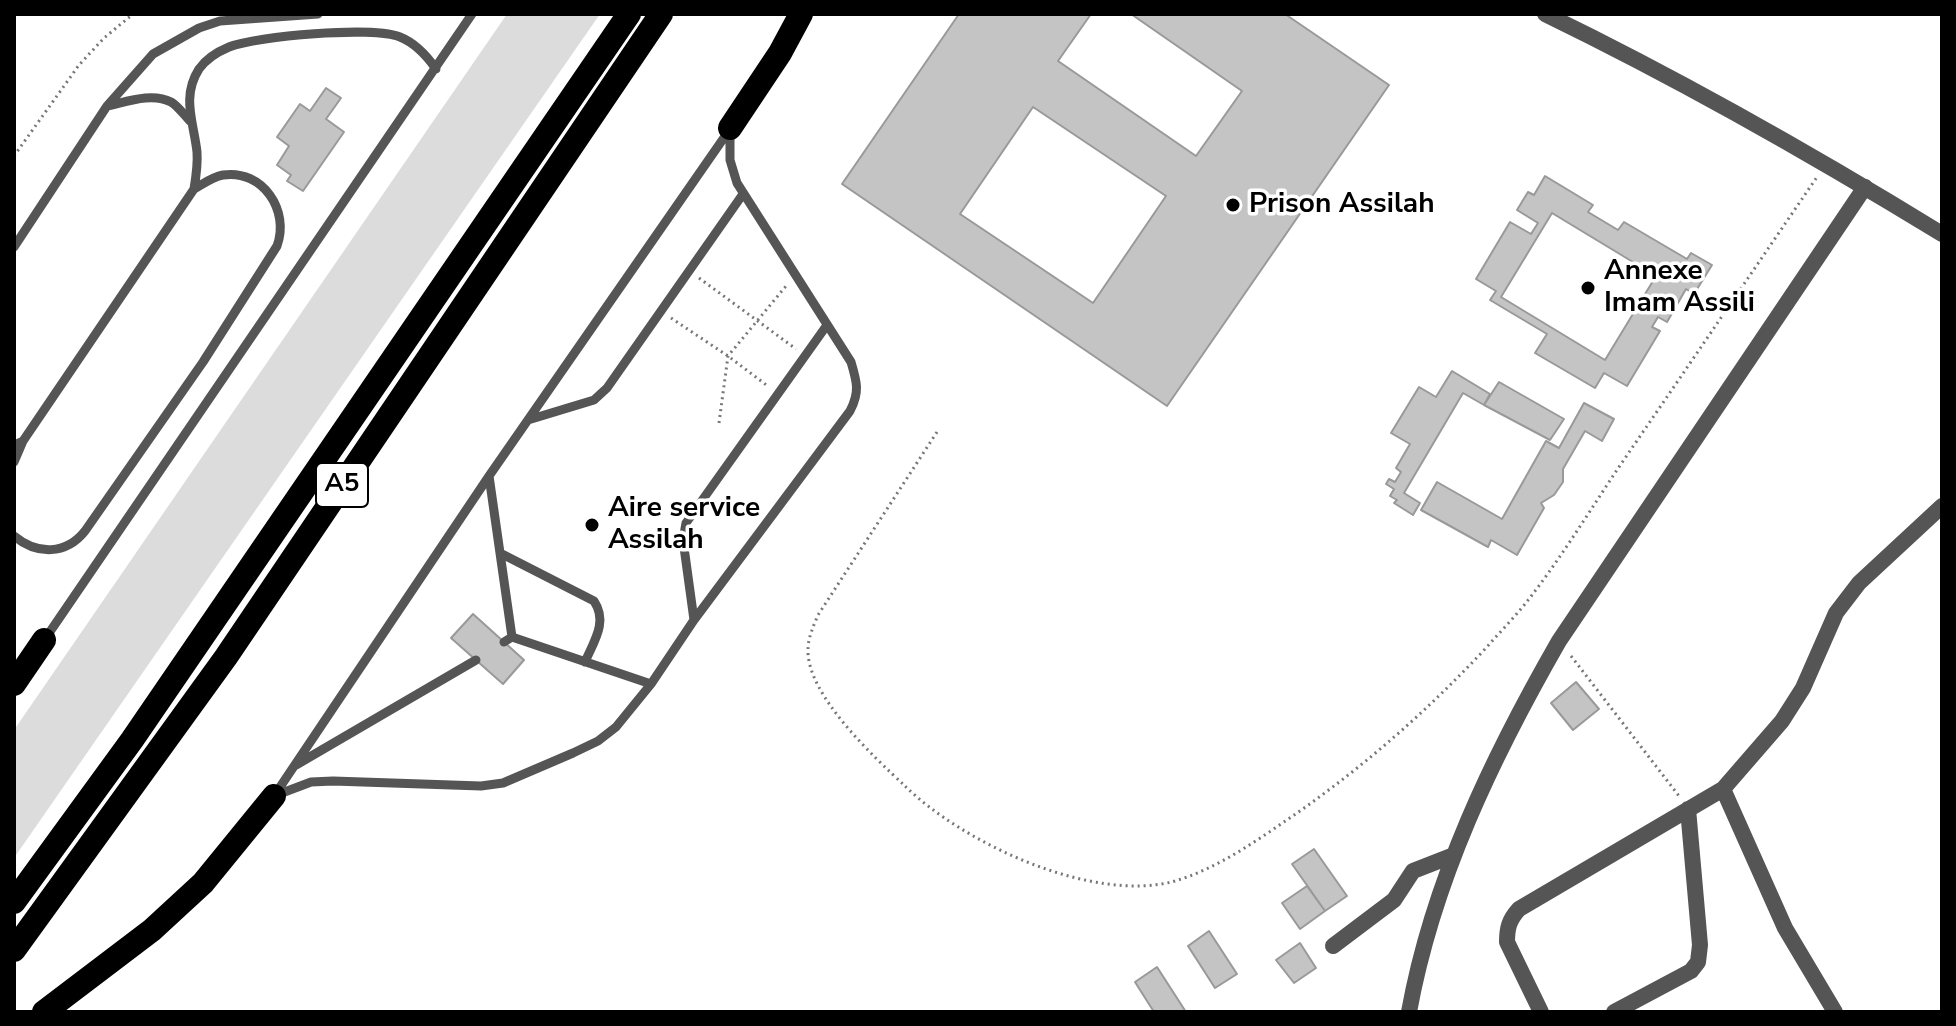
<!DOCTYPE html>
<style>
body{margin:0}
#map{position:relative;width:1956px;height:1026px;overflow:hidden;background:#fff;font-family:"Nunito Sans",sans-serif}
canvas{display:block}
.frame{position:absolute;inset:0;border:16px solid #000;pointer-events:none}
</style>
<div id="map">
<canvas width="1956" height="1026"></canvas>
<div class="frame"></div>
</div>
<script>
const ctx = document.querySelector('canvas').getContext('2d');
ctx.lineJoin = 'round';
function paint(path, color) {
  ctx.fillStyle = color;
  ctx.fill(path, 'evenodd');
}
function strokePath(path, color, width, dash) {
  ctx.strokeStyle = color;
  ctx.lineWidth = width;
  ctx.lineCap = dash ? 'butt' : 'round';
  ctx.setLineDash(dash || []);
  ctx.stroke(path);
}
function drawText(font, color, halo, rows, align = 'center') {
  ctx.font = font + ' "Nunito Sans",sans-serif';
  ctx.lineWidth = 7;
  ctx.setLineDash([]);
  ctx.textBaseline = 'middle';
  ctx.strokeStyle = halo;
  ctx.fillStyle = color;
  for (const [text, x, y, turn = 0] of rows) {
    ctx.save();
    ctx.translate(x, y);
    ctx.rotate((+turn || 0) * Math.PI / 180);
    ctx.textAlign = isNaN(turn) ? turn : align;
    if (halo) ctx.strokeText(text, 0, 0);
    ctx.fillText(text, 0, 0);
    ctx.restore();
  }
}
paint(new Path2D(`
 M507,14H600L14,858V730Z`), '#dcdcdc');
const building = new Path2D(`
 M959,14H1091L1058,61L1196,156L1242,91L1131,14H1285L1389,85L1167,406L842,184ZM1033,107L1166,196L1093,303L960,214Z
 M326,88L341,98L326,119L344,132L303,191L287,181L291,175L277,165L289,146L277,137L300,104L310,111Z
 M1545,176L1593,205L1588,212L1618,230L1624,222L1687,259L1691,253L1712,265L1694,294L1686,289L1667,322L1658,317L1652,327L1660,331L1627,386L1604,373L1595,388L1535,353L1547,334L1490,300L1496,291L1476,279L1510,222L1531,234L1538,223L1517,210L1528,192L1534,195ZM1552,213L1656,276L1605,360L1501,297Z
 M1452,371L1490,394L1484,405L1463,393L1404,493L1420,503L1413,515L1394,503L1397,500L1390,496L1394,489L1386,484L1389,479L1395,482L1401,472L1396,468L1410,444L1391,433L1419,387L1436,397Z
 M1499,382L1564,419L1550,440L1484,405Z
 M1584,403L1614,419L1602,441L1585,431L1563,469V482L1554,495L1541,503L1544,508L1517,555L1491,540L1488,547L1421,510L1437,482L1502,519L1546,441L1559,448Z
 M473,614L524,660L503,684L451,638Z
 M1576,682L1599,709L1573,730L1551,703Z
 M1314,849L1347,896L1325,911L1292,864Z
 M1307,886L1325,911L1300,929L1282,903Z
 M1209,931L1237,974L1215,988L1188,946Z
 M1300,943L1316,968L1294,983L1276,960Z
 M1157,967L1186,1012H1154L1135,982Z`);
paint(building, '#c4c4c4');
strokePath(building, '#999', 2);
strokePath(new Path2D(`
 M14,156L79,65L104,38L133,14
 M699,278L796,349
 M671,318L728,356L769,387
 M719,423L728,356L786,286
 M937,432L818,615C813,627 808,638 808,650C807,695 874,757 905,786C963,843 1093,904 1175,881C1219,868 1259,839 1297,813C1367,764 1428,710 1486,648C1499,633 1513,619 1525,604C1560,560 1590,510 1621,464C1687,368 1752,272 1817,177
 M1571,656L1679,796`), '#777', 3, [2, 4]);
strokePath(new Path2D(`
 M107,106C126,102 152,92 171,102C178,106 184,115 190,121
 M194,189C196,177 198,165 197,152C194,123 181,97 199,69C206,59 217,52 229,47C257,36 372,26 400,37C415,43 427,56 436,69
 M14,247L107,106L153,54L199,28L220,21L318,14
 M528,420L594,400L607,388L743,194
 M14,445L23,441L194,189C203,184 212,177 223,175C263,169 290,211 277,246L203,362L85,531C66,555 37,555 14,536
 M14,462L23,441
 M489,476L512,637
 M500,553L594,601C608,622 594,641 585,662
 M694,620L683,540L686,523L827,325
 M45,639L472,14
 M504,642L512,637L651,684
 M296,765L476,660
 M274,796L311,782L333,781L481,786L503,783L573,753L598,741L616,727L651,684L694,620L850,411C860,392 857,382 851,362L737,183L730,160V128
 M274,796L489,476L730,129`), '#555', 9);
strokePath(new Path2D(`
 M1723,789L1785,928L1835,1012
 M1333,946L1394,900L1413,871L1454,855
 M1409,1012C1433,880 1493,756 1559,641L1865,187
 M1541,1012L1507,942C1507,928 1509,920 1519,909L1723,789L1782,721L1803,688L1836,613L1859,583L1942,506
 M1614,1012L1691,971L1698,962L1700,945L1688,809`), '#555', 16);
strokePath(new Path2D(`
 M1545,14C1681,80 1813,155 1942,234`), '#555', 16);
strokePath(new Path2D(`
 M730,128L780,53L801,14
 M14,684L44,640
 M14,902L132,740L629,14
 M14,950L226,657L661,14
 M44,1012L152,930L203,883L274,796`), '#000', 24);
for (const [x, y, r, color] of [
 [1233,205,8,"#000"],
 [1588,288,8,"#000"],
 [592,525,8,"#000"]
]) {
  const dot = new Path2D();
  dot.arc(x, y, r, 0, 2 * Math.PI);
  ctx.fillStyle = color;
  ctx.fill(dot);
  strokePath(dot, '#fff', 3);
}
for (const [x, y, w] of [
 [342,485,52]
]) {
  const box = new Path2D();
  box.roundRect(x - w / 2, y - 22, w, 44, 6);
  ctx.fillStyle = '#fff';
  ctx.fill(box);
  strokePath(box, '#000', 2);
}
drawText('bold 26px', '#000', null, [
 ["A5",342,485]
]);
drawText('bold 28px', '#000', '#fff', [
 ["Prison Assilah",1249,205],
 ["Annexe",1604,272],
 ["Imam Assili",1604,304],
 ["Aire service",608,509],
 ["Assilah",608,541]
], 'left');
</script>
